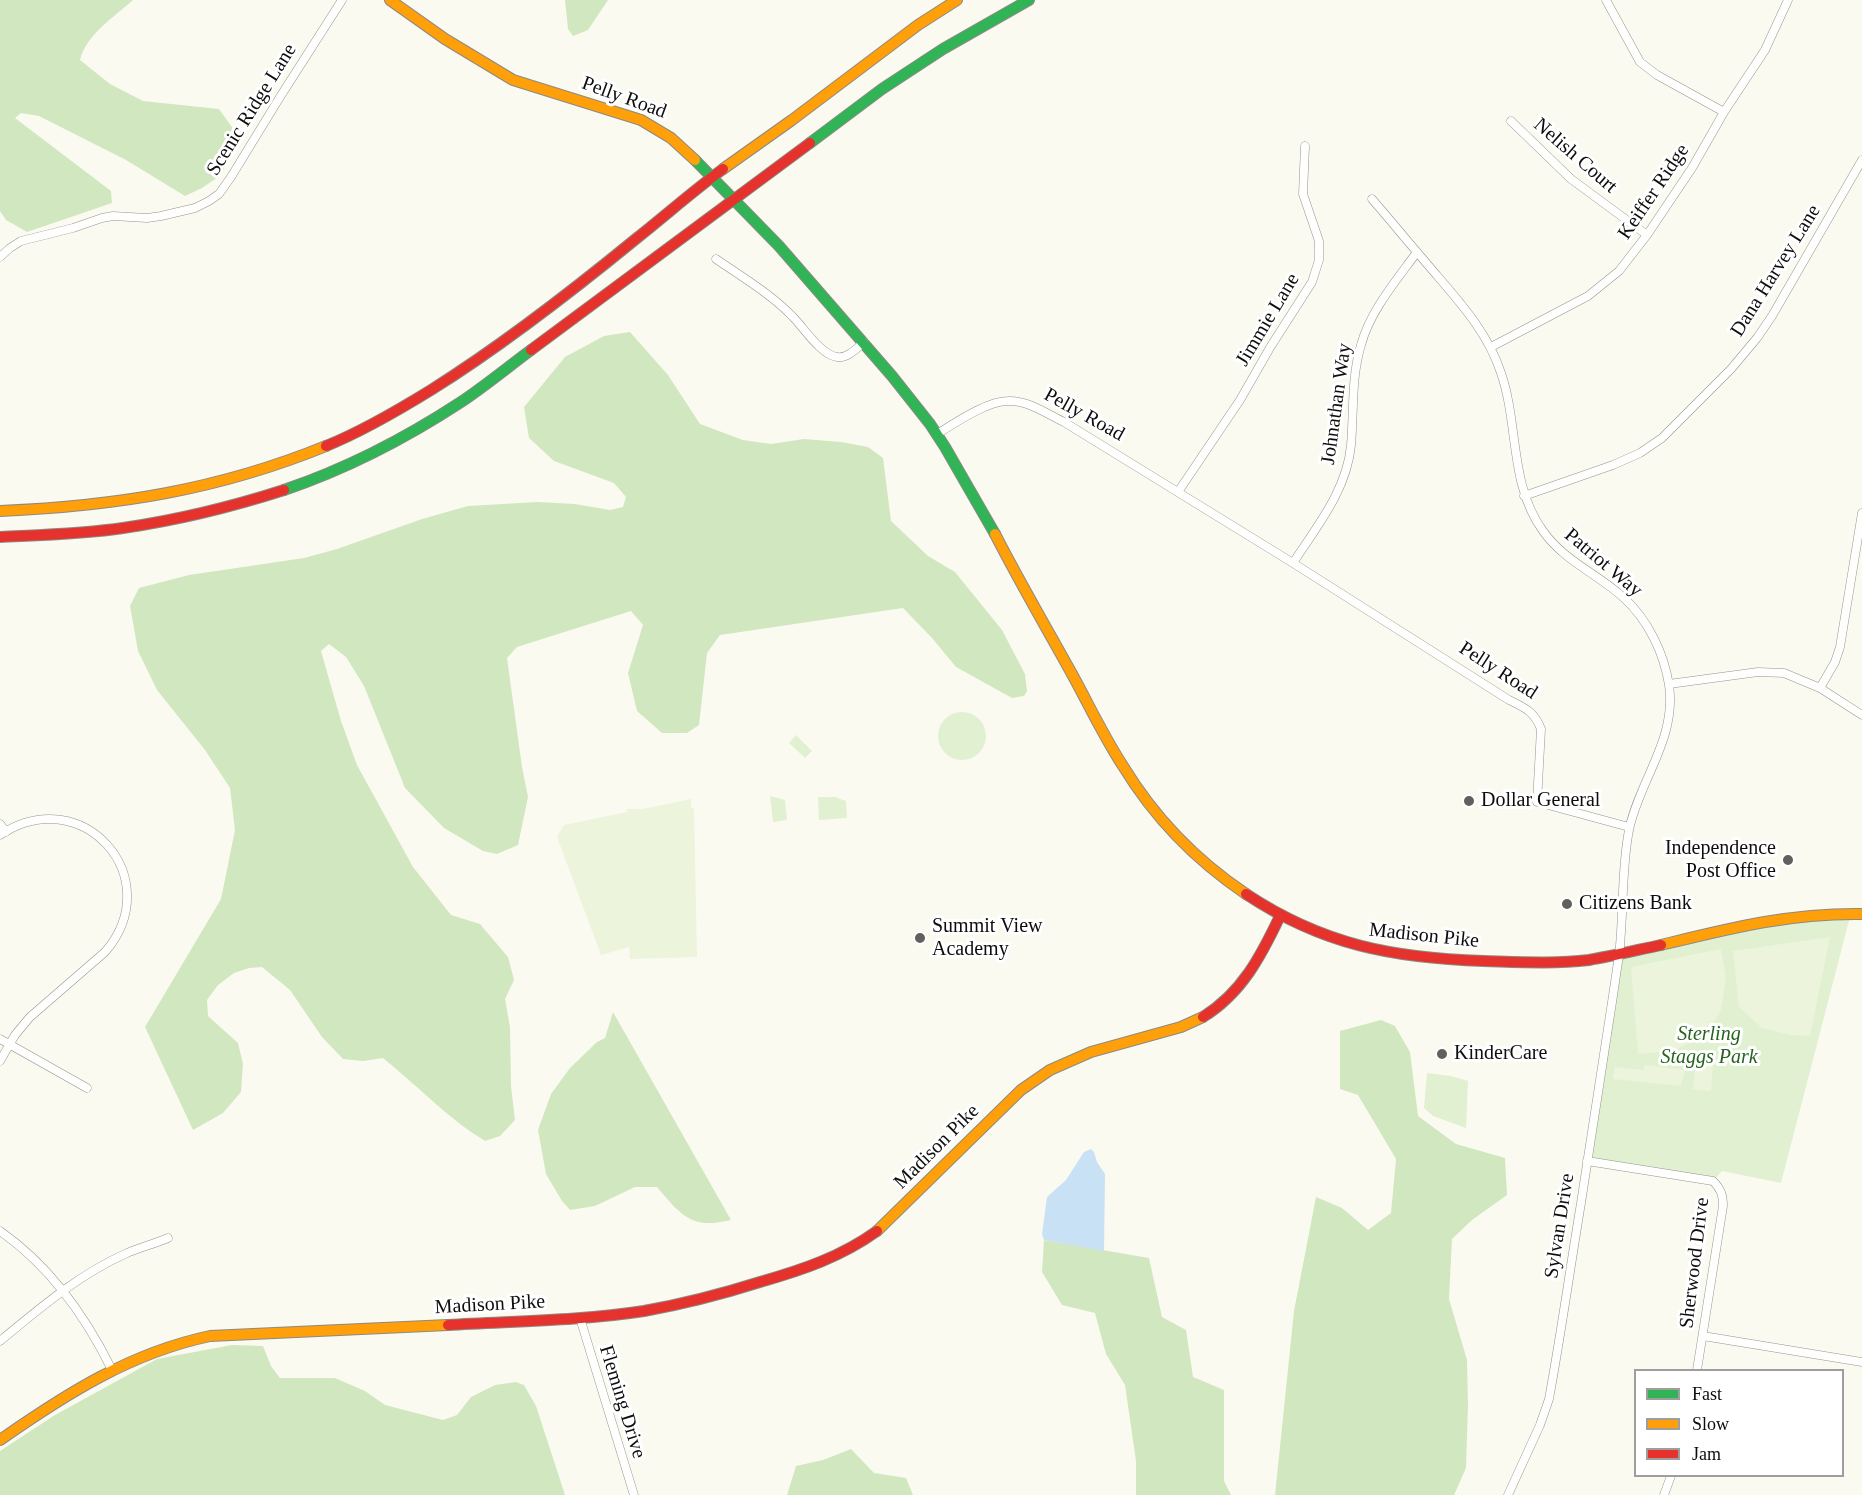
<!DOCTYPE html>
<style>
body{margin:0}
#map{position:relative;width:1862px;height:1495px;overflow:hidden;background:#fbfaf1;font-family:"Times New Roman",serif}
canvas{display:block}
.legend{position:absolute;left:1634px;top:1369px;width:210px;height:108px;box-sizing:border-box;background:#fff;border:2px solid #9e9e9e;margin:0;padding:8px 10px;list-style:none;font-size:18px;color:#0d0d0d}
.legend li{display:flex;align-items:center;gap:12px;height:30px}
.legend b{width:30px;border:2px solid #9e9e9e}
</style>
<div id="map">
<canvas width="1862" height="1495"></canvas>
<ul class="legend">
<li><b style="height:8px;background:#30b455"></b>Fast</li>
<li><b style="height:8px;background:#ff9f0a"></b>Slow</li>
<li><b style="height:8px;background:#e5322d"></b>Jam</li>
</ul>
</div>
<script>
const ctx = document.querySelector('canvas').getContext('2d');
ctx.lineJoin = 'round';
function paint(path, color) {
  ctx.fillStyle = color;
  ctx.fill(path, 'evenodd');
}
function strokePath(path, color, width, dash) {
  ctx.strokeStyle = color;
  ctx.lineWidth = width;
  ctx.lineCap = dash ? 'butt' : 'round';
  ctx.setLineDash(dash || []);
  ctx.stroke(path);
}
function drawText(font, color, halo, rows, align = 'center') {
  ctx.font = font + ' "Times New Roman",serif';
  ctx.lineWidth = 6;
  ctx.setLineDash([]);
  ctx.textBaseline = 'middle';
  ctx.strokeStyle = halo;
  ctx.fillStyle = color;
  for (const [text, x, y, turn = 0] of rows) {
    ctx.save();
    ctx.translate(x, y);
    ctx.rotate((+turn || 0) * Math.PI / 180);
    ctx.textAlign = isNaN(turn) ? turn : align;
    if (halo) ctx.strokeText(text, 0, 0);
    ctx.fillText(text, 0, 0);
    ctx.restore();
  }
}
paint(new Path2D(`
 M938 736a24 24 0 1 1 48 0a24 24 0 1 1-48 0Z
 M796,735L812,751L805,758L789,743Z
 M770,796L785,800L787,820L773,822Z
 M818,797H835L846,801L847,818L819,820Z
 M1851,913L1781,1183L1722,1171L1713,1181L1587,1161L1619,954L1757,923Z
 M1427,1073L1451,1076L1468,1081L1466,1128L1433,1116L1424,1108Z`), '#e1f0d1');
paint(new Path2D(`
 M0,0H133C114,17 86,35 80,60L110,84L143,101L219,109L234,130V148L221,175L202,188L185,196L126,160L39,116L21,113L15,118L111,191L112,203L27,232L6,220L0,211Z
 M565,0H608L588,30L573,36L568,29Z
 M630,332L668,375L700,424L743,440L771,444L804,439L841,442L868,447L883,458L891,521L928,556L955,572L1002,630L1025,674L1027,691L1024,696L1012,698L956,667L932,638L903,608L720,635L707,653L699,725L687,733H662L637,711L628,673L643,625L631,611L517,647L507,658L522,767L528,797L518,845L497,854L483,851L444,828L405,788L364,686L346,657L329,644L321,651L341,721L357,765L413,867L451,915L480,924L508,957L514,980L505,999L510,1027L511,1086L515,1120L500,1136L485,1141C447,1118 417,1085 383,1058L363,1061L343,1059L322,1037L290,990L262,967L249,968L234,973L218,985L207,1000L208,1016L238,1043L243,1064L241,1092L223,1113L193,1130L145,1027L221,899L235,830L230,788L205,750L157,690L138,651L130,606L139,588L189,575L304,558L337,549L422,519L468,506L538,502L575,504L610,510L623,507L626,497L614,483L554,461L529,438L524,407L565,357L604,336Z
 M613,1012L731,1220C691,1230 681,1215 657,1187H635L595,1206L570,1210L562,1201L546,1174L538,1130L551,1094L570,1068L597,1042L605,1038Z
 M1381,1020L1395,1026L1410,1052L1418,1116L1456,1144L1505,1158L1507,1195L1472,1220L1452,1239L1449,1299L1467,1360L1468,1405L1466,1468L1454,1495H1275L1294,1311L1316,1197L1342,1208L1368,1230L1391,1213L1396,1159L1358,1095L1340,1089V1031Z
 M1044,1240L1149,1258L1162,1317L1186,1330L1193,1377L1224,1390V1481L1231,1495H1136V1461L1125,1385L1106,1354L1095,1313L1062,1305L1042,1272Z
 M232,1345L263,1346L271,1366L280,1378H335L365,1391L385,1405L443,1420L457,1415L471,1397L495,1385L516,1382L524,1385L536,1406L565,1495H0V1451L55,1415L157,1359Z
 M851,1449L874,1473L906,1478L913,1495H787L796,1466L823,1460Z`), '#d1e7c0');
paint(new Path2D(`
 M691,799V808H694L697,957L630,959L629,947L601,955L557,837L564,825L627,812V809H643Z
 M1830,937L1810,1036L1789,1035L1762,1028L1739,1007L1733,951Z
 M1721,949L1726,978L1721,1010L1707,1034L1673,1051L1638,1054L1631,967Z
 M1696,1062L1713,1063L1711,1091L1693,1089Z
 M1645,1065L1685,1070L1681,1086L1613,1079L1615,1067L1643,1070Z`), '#ecf4db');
paint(new Path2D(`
 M1091,1149L1094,1152L1097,1162L1105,1174L1104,1251L1044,1240L1042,1234L1047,1197L1066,1180L1084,1152Z`), '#c9e1f4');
const street = new Path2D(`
 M1606,0L1640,62L1657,75L1724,112
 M1511,121L1571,179L1647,235
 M1372,199C1391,221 1409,243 1428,265C1456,298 1487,330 1501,373C1519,425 1509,484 1543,531C1564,561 1598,574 1624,598C1648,620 1664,653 1669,685C1677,739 1639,781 1629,830C1621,871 1624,914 1619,955C1607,1038 1593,1121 1581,1203C1570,1269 1561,1334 1549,1399L1540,1425L1508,1495
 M0,257L10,248L21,241L73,228L102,218L113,216L147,218L161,216L195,208L209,201L219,194L231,177L280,97L342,0
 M716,259C742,277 771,294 793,317C804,328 821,355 837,357C847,359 857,348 864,342
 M1491,347L1588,296L1619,271L1647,235L1692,168L1724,112L1765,50L1788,0
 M937,434C955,423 987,401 1008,401C1028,400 1047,414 1064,422L1293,563L1509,700C1525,708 1534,711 1541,729L1537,802L1629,827
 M1178,492L1240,400L1271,346L1312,282L1319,260V241L1303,194L1305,146
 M1524,496L1613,465L1640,453L1662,438L1731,369L1757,338L1772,316L1862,160
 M1293,563C1317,526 1347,490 1351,445C1354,412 1351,378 1361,345C1370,311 1396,281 1417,252
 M1669,684L1758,672L1784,673L1820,688L1862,715
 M1820,688L1835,662L1840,647L1862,513
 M0,824L6,832
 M0,835C82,780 169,878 105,952L30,1017L15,1035L0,1061
 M0,1039L87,1088
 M1587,1161L1713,1181C1721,1189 1723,1195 1723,1206L1697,1370
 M0,1231C50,1266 86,1317 112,1370
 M580,1318L634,1495
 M1703,1336L1862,1362
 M0,1341C39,1309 78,1275 125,1254C138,1248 154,1244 168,1238
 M1664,1495L1671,1476`);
const fast = new Path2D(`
 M810,143L882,89L943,49L1029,0
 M695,160L779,246L892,376L930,424L945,447L995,534
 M284,490C346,469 406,438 461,402C485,386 508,367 531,350`);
const slow = new Path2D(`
 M390,0L445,39L513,80L641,120L671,138L695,160
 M723,169L792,120L918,25L957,0
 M0,511C116,506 218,490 326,446
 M995,534C1019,581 1046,627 1072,674C1089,705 1104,737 1123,766C1154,817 1197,861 1246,894
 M1661,945C1731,928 1789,913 1862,914
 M877,1231L1021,1090L1050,1070L1091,1052L1181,1027L1203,1017
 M0,1440C66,1394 130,1353 210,1336L448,1325`);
const jam = new Path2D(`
 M531,350L810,143
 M326,446C363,431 397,411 431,390C503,345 571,292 637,238C666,215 693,191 723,169
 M0,537C41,535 83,534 123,528C178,520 231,507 284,490
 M1246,894C1323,945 1393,958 1484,961C1519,962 1554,964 1589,960C1613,956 1637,950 1661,945
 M1203,1017C1242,993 1261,956 1280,916
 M448,1325C513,1321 579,1321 644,1311C683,1304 722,1294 760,1282C802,1270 841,1257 877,1231`);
strokePath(street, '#949490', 9);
strokePath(fast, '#8b8a86', 12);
strokePath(slow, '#8b8a86', 12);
strokePath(jam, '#8b8a86', 12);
strokePath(street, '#fefefd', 8);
strokePath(fast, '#30b455', 10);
strokePath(slow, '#ff9f0a', 10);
strokePath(jam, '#e5322d', 10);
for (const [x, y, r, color] of [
 [1469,801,6,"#60605d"],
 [1788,860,6,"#60605d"],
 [1567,904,6,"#60605d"],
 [920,938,6,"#60605d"],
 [1442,1054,6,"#60605d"]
]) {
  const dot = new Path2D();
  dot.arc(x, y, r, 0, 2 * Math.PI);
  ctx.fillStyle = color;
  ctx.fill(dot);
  strokePath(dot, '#fff', 2);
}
drawText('20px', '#0d0d0d', '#fff', [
 ["Pelly Road",624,98,20],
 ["Scenic Ridge Lane",252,110,-58],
 ["Nelish Court",1575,156,41],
 ["Keiffer Ridge",1654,192,-56],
 ["Dana Harvey Lane",1776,271,-58],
 ["Jimmie Lane",1268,320,-59],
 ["Johnathan Way",1337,404,-82],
 ["Pelly Road",1084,415,29],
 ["Patriot Way",1603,563,40],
 ["Pelly Road",1498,671,33],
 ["Madison Pike",1424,936,6],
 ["Madison Pike",937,1147,-45],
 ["Sylvan Drive",1560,1226,-81],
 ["Sherwood Drive",1695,1263,-83],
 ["Madison Pike",490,1305,-3],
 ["Fleming Drive",622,1402,73]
]);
drawText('20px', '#0d0d0d', '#fff', [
 ["Dollar General",1481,801],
 ["Independence",1776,849,"right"],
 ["Post Office",1776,872,"right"],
 ["Citizens Bank",1579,904],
 ["Summit View",932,927],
 ["Academy",932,950],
 ["KinderCare",1454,1054]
], 'left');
drawText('italic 20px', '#27631f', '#fff', [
 ["Sterling",1709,1035],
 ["Staggs Park",1709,1058]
]);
</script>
